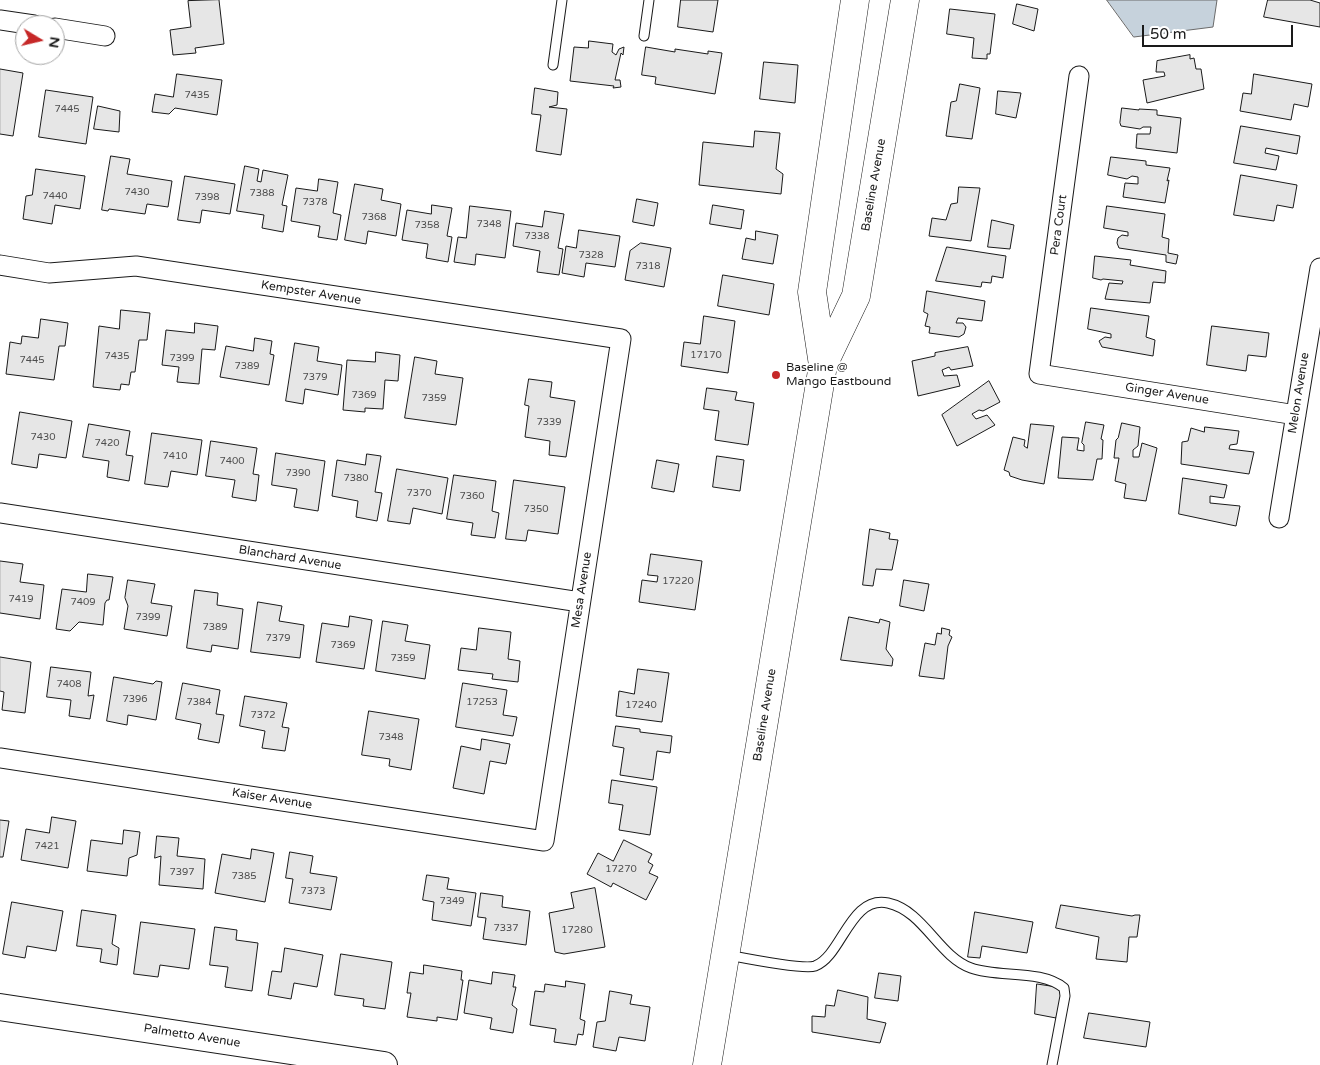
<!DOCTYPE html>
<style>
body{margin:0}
#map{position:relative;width:1320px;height:1065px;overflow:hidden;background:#fff;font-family:"Varela Round",sans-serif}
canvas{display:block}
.north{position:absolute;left:15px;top:15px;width:50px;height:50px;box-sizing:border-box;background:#fff;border:1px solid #a3a3a3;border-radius:50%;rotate:99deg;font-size:14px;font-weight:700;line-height:20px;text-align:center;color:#1a1a1a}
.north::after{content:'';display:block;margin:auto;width:18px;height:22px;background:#c62828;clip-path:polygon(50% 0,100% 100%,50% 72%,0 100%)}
.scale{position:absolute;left:1142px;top:25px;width:151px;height:22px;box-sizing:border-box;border:2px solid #1a1a1a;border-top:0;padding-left:6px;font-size:15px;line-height:18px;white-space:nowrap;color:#1a1a1a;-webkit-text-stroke:4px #fff;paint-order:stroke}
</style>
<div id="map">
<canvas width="1320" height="1065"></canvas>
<div class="north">N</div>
<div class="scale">50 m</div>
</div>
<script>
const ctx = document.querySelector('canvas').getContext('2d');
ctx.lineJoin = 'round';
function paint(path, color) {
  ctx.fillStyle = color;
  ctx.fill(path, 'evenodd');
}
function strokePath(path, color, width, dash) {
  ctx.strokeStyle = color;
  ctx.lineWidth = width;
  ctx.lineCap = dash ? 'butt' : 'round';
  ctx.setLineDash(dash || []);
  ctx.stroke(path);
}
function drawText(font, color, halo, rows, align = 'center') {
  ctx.font = font + ' "Varela Round",sans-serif';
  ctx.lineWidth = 4;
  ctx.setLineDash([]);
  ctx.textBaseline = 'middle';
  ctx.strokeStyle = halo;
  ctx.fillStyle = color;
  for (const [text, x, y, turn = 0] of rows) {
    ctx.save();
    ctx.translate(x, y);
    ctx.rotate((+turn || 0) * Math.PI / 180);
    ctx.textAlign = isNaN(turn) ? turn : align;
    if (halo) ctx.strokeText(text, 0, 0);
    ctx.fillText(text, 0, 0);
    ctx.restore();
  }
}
const water = new Path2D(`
 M1107,0H1217L1213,27L1134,37Z`);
paint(water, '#c6d2dc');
strokePath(water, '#6a6a6a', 1);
const building = new Path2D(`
 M219,0L224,44L195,48L196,53L173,55L170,30L191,27L188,1Z
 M681,0H718L713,32L678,27Z
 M1268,0H1310L1320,3V27L1264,17Z
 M1017,4L1038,9L1034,31L1013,24Z
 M950,9L995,14L990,54H987V59L972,58L974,38L947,34Z
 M589,41L613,44L612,52L616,55L619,49L624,47L623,55L621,53L615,80H620L621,87L613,88L614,86L570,81L574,47L588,48Z
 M646,47L675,52V49L708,54V51L722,53L715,94L655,84L656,77L642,75Z
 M1190,55V59L1194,58L1196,69H1201L1204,89L1147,103L1143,80L1165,76L1164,72H1156L1157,61Z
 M764,62L798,65L795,103L760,99Z
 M0,69L23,73L13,136L0,134Z
 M177,74L222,80L217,115L175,108L169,114L152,112L155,94L173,97Z
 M1254,74L1312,84L1308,107L1294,104L1291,120L1240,111L1243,93L1251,94Z
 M960,84L980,88L972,139L946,136L951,102L956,101Z
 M535,88L558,92L557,105L549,107L567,109L561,155L536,151L541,115L532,114Z
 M46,90L93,97L86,144L39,137Z
 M998,91L1021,93L1016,118L996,114Z
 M98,106L120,111L119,132L94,129Z
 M1122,108L1139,110V109L1157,110V115L1181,118L1177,153L1136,148L1137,134H1150L1151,127H1143L1140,129L1121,126L1120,123Z
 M1241,126L1300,136L1297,154L1266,148L1265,153L1279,156L1276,170L1234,163Z
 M755,131L780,133L776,169L783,174L781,194L699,185L703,142L753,147Z
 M111,156L130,159L127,174L172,181L168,207L147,204L145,214L109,209L108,211L102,210Z
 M1111,157L1146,161V165L1170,168L1167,181L1169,180L1165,203L1123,197L1125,183L1138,184V177L1132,176L1127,179L1108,175Z
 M245,166L259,169L257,181L261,182L263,170L288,175L282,205L287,206L283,232L262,228L264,215L237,211Z
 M36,169L85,176L80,209L55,205L52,224L23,219L26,196L32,195Z
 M1241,175L1297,185L1293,208L1277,205L1274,221L1234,215Z
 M185,176L235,184L230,214L202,210L200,223L178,220Z
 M319,179L338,182L333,213L341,215L337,240L318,237L320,226L291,221L296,188L317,191Z
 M355,184L383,189L381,200L401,204L396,236L368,231L366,244L345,240Z
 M959,187L980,188L971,241L929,236L932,218L946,220L951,204L957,203Z
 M637,199L658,203L654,226L633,222Z
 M432,205L452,208L447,236L452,237L448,262L426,258L428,244L402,240L407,210L431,214Z
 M713,205L744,210L741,229L710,224Z
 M470,206L511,211L505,258L476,254L475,265L454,262L458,237L466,238Z
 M1107,206L1165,214L1162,237L1169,239L1168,253L1178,255L1176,264L1166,262V255L1119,248L1117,243L1118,238L1122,235L1128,236V232L1104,228Z
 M545,211L564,214L558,248L563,249L559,275L537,272L540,251L513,246L516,223L542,227Z
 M992,220L1014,225L1010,249L988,247Z
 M579,230L620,236L615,267L586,263L584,277L562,273L566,246L576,248Z
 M756,231L778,235L773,264L742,259L746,238L755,240Z
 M641,243L671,248L664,287L625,280L630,251Z
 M947,247L1006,256L1003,278L992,276L991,283L982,282L981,287L936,281Z
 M1095,256L1131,260L1130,265L1166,271L1165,283L1153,282L1150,303L1105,299L1109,283L1122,284L1123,281L1103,279L1101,280L1093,278Z
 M723,275L774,284L769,315L718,306Z
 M927,291L985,301L982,321L958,318L956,323H963L966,327L964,334L959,337L929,333L930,327L925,326L928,314L924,312Z
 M1091,308L1149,316L1146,337L1155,340L1153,356L1102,347L1099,341L1105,337L1111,338V334L1088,329Z
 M121,310L150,313L147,340H139L135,372H131L129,385L121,384L120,390L93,387L99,326L119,329Z
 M704,316L735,321L728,373L681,366L684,342L700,344Z
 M41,319L68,323L65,346H59L54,380L6,374L10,342L21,344L22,336L38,338Z
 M195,323L218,326L215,350L202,349L199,384L177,382L179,367L162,365L166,330L194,333Z
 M1212,326L1269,333L1266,357L1248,355L1246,371L1207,365Z
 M255,338L272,341L270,354L274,355L269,385L220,377L226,346L253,351Z
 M295,343L319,347L317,361L342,365L338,395L305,389L303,404L286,401Z
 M968,347L973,366L951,370L949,367L942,370L944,376L957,375L960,386L918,396L912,361L935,356V353Z
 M376,352L400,355L398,381L385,380L383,409L365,408V412L343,410L347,360L375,362Z
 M415,357L437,361L435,374L463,378L456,425L405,418Z
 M529,379L552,382L550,397L575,401L566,457L549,455L550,441L525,437L529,406L525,405Z
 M989,381L1000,402L983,411L979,410L972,414L976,419L987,415L995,425L957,446L942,415Z
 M707,388L737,392L735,400L754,403L748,445L715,440L719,411L704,409Z
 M20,412L72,421L66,458L39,454L37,468L12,464Z
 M1086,422L1104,425L1101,439L1103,440L1102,459H1097L1093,480L1058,478L1062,437L1079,438L1077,450L1084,451V445L1082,443Z
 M1122,423L1140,427L1138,446L1133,450V457H1139L1142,443L1157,448L1146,501L1124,498L1126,484L1115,481L1119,458H1114L1116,440L1118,438Z
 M89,424L130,431L126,455L133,456L129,481L107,477L109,461L83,457Z
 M1031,424L1054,426L1044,484L1022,480L1010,476L1009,472L1004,470L1013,437L1025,440L1024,446L1027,448Z
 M1205,427L1239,431L1237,444L1230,445L1229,449L1254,452L1249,474L1181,464L1182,442L1188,441L1191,428L1204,432Z
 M152,433L202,440L197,475L171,471L168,487L145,484Z
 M211,441L257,448L253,474L259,475L256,501L232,497L235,480L206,476Z
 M276,453L325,461L318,511L294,507L297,489L272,485Z
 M367,454L381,456L375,492L382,493L377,521L356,517L358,501L332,496L337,460L365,465Z
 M717,456L744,460L740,491L713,487Z
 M657,460L679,464L674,492L652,488Z
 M397,469L448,478L442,514L413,508L410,524L388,521Z
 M454,475L496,481L492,511L499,513L495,538L471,535L473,523L447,519Z
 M1183,478L1227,485L1224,498L1210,496V503L1240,506L1236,526L1179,514Z
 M514,480L565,487L558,534L528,530L526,541L506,539Z
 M870,529L890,533L889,539L898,540L892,570L876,569L873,586L863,585Z
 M651,554L702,561L695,610L639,602L642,580L657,582L658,576L648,575Z
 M0,561L23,564L20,582L44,585L40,619L0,613Z
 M88,574L113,577L109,600H107L105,603L103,625L79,622L70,631L56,629L62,589L86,592Z
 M128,580L155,584L151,603L172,606L167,636L124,629L128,606L125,598Z
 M904,580L929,584L924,611L900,606Z
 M195,590L218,593L217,605L243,609L238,649L212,645L211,652L187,648Z
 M258,602L282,606L279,621L304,625L300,658L251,652Z
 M350,616L372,620L364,669L316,662L322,623L348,627Z
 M849,617L879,623L880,619L890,622L886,649L893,659L892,666L841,660Z
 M383,621L408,625L405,641L430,645L425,679L376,671Z
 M479,628L511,632L508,659L520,661L518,682L492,679L493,674L458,670L461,648L476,650Z
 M942,628L950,630L949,635L952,637L948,646L944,679L919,676L925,643L935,645L937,633L941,634Z
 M0,657L31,662L25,713L2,710L4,692L0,691Z
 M51,667L91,672L88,696L94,695L90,719L69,716L71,700L47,697Z
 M638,669L669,673L662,722L616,716L619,691L634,694Z
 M114,677L153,684L156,681L162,682L156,720L128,715L127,725L107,721Z
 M183,683L220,690L216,714L224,715L219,743L198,739L201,724L176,719Z
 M463,683L507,690L503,715L517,717L513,736L456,727Z
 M245,696L287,703L282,727L289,728L285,751L262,748L265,731L240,726Z
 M369,711L419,719L411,770L389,766L390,759L362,755Z
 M616,726L640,729V732L672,736L670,753L657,751L653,780L620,775L624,748L613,746Z
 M482,739L510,744L506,764L490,761L484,794L453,788L461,746L480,750Z
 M612,780L657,787L650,835L619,830L623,805L609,803Z
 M52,817L76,821L68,868L21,860L26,829L49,833Z
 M0,820L9,821L3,857H0Z
 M124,830L140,832L137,855L129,858L127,876L87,871L91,840L122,844Z
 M157,836L179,838L177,856L205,859L203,889L159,885L161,856L155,858Z
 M624,840L652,854L648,862L653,865L649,873L658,877L646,900L613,883L611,887L587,874L598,853L613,861Z
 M252,849L274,853L265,902L215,893L222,854L250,859Z
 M290,852L313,856L310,873L337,877L331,910L289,903L293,879L286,878Z
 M427,875L449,878L447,889L476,893L471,926L432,920L434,902L423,900Z
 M595,888L605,947L564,954L555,952L549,913L574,908L571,893Z
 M481,893L503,896L502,907L530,911L526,945L483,939L486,918L478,917Z
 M12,902L63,911L56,951L27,946L25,958L3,954Z
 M1061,905L1132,916L1135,915H1140L1137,937H1129L1127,962L1096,959L1099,937L1056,928Z
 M82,910L116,915L112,944L119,948L117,965L100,962L102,949L77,946Z
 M975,912L1033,922L1027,953L982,946L980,958L968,957Z
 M141,922L195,929L189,969L160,965L158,977L134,974Z
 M215,927L237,930L236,940L258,943L252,991L225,987L228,967L210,965Z
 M285,948L323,955L317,987L294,983L291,999L268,995L272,971L281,972Z
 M341,954L392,962L385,1009L363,1006L364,999L335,995Z
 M424,965L462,971L461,980H463L457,1020L437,1017V1021L407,1017L411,993H407L410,972L423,974Z
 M493,972L515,975L513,987H516L512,1005L517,1009L513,1033L490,1029L492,1018L464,1013L469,980L491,984Z
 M879,973L901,976L898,1001L875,998Z
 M566,981L585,984L580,1019L585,1021L583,1035L578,1034L576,1045L554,1042L556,1029L530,1025L535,991L544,992L545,984L565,987Z
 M1037,984L1064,988L1056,1018L1035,1014Z
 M838,990L868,997L867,1019L886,1023L880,1043L812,1032V1016L825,1017L826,1005L834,1006Z
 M610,991L632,995L630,1004L650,1007L645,1041L619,1037L616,1051L593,1047L597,1022L605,1021Z
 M1089,1013L1150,1022L1146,1047L1084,1038Z`);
paint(building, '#e6e6e6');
strokePath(building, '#1a1a1a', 1);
const lane = new Path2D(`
 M644,36L649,0
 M553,65L562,0
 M728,955C744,958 803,970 815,966C842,956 850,895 888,903C924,911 938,956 971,968C998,978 1041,969 1064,988L1065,996L1052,1065`);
const street = new Path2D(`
 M0,20L34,25
 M55,28L105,36
 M1079,76L1039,374L1296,415
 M0,265L49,273L136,266L621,339L544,841L0,758
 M0,513L580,602
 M1279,518L1320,268`);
const secondary = new Path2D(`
 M0,1007L384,1065`);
const primary = new Path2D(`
 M823,365L812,292L855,0
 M707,1065L823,365L856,296L905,0`);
strokePath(lane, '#1a1a1a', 11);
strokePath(street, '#1a1a1a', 21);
strokePath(secondary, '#1a1a1a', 28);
strokePath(primary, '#1a1a1a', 29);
strokePath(lane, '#fff', 9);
strokePath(street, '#fff', 19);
strokePath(secondary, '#fff', 26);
strokePath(primary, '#fff', 28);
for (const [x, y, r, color] of [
 [776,375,5,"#c62828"]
]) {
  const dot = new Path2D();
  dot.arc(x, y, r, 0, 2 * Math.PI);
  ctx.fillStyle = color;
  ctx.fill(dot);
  strokePath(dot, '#fff', 2);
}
drawText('10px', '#4d4d4d', null, [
 ["7435",197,95],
 ["7445",67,109],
 ["7430",137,192],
 ["7388",262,193],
 ["7440",55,196],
 ["7398",207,197],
 ["7378",315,202],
 ["7368",374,217],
 ["7348",489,224],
 ["7358",427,225],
 ["7338",537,236],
 ["7328",591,255],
 ["7318",648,266],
 ["17170",706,355],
 ["7435",117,356],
 ["7399",182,358],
 ["7445",32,360],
 ["7389",247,366],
 ["7379",315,377],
 ["7369",364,395],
 ["7359",434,398],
 ["7339",549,422],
 ["7430",43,437],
 ["7420",107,443],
 ["7410",175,456],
 ["7400",232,461],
 ["7390",298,473],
 ["7380",356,478],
 ["7370",419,493],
 ["7360",472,496],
 ["7350",536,509],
 ["17220",678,581],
 ["7419",21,599],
 ["7409",83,602],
 ["7399",148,617],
 ["7389",215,627],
 ["7379",278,638],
 ["7369",343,645],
 ["7359",403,658],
 ["7408",69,684],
 ["7396",135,699],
 ["7384",199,702],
 ["17253",482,702],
 ["17240",641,705],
 ["7372",263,715],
 ["7348",391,737],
 ["7421",47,846],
 ["17270",621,869],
 ["7397",182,872],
 ["7385",244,876],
 ["7373",313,891],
 ["7349",452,901],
 ["7337",506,928],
 ["17280",577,930]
]);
drawText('12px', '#1a1a1a', '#fff', [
 ["Baseline Avenue",874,185,-80],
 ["Pera Court",1059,225,-82],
 ["Kempster Avenue",311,293,9],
 ["Melon Avenue",1299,393,-81],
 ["Ginger Avenue",1167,394,9],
 ["Blanchard Avenue",290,558,9],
 ["Mesa Avenue",582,590,-81],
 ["Baseline Avenue",765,715,-81],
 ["Kaiser Avenue",272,799,9],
 ["Palmetto Avenue",192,1036,9]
]);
drawText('12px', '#1a1a1a', '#fff', [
 ["Baseline @",786,368],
 ["Mango Eastbound",786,382]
], 'left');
</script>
